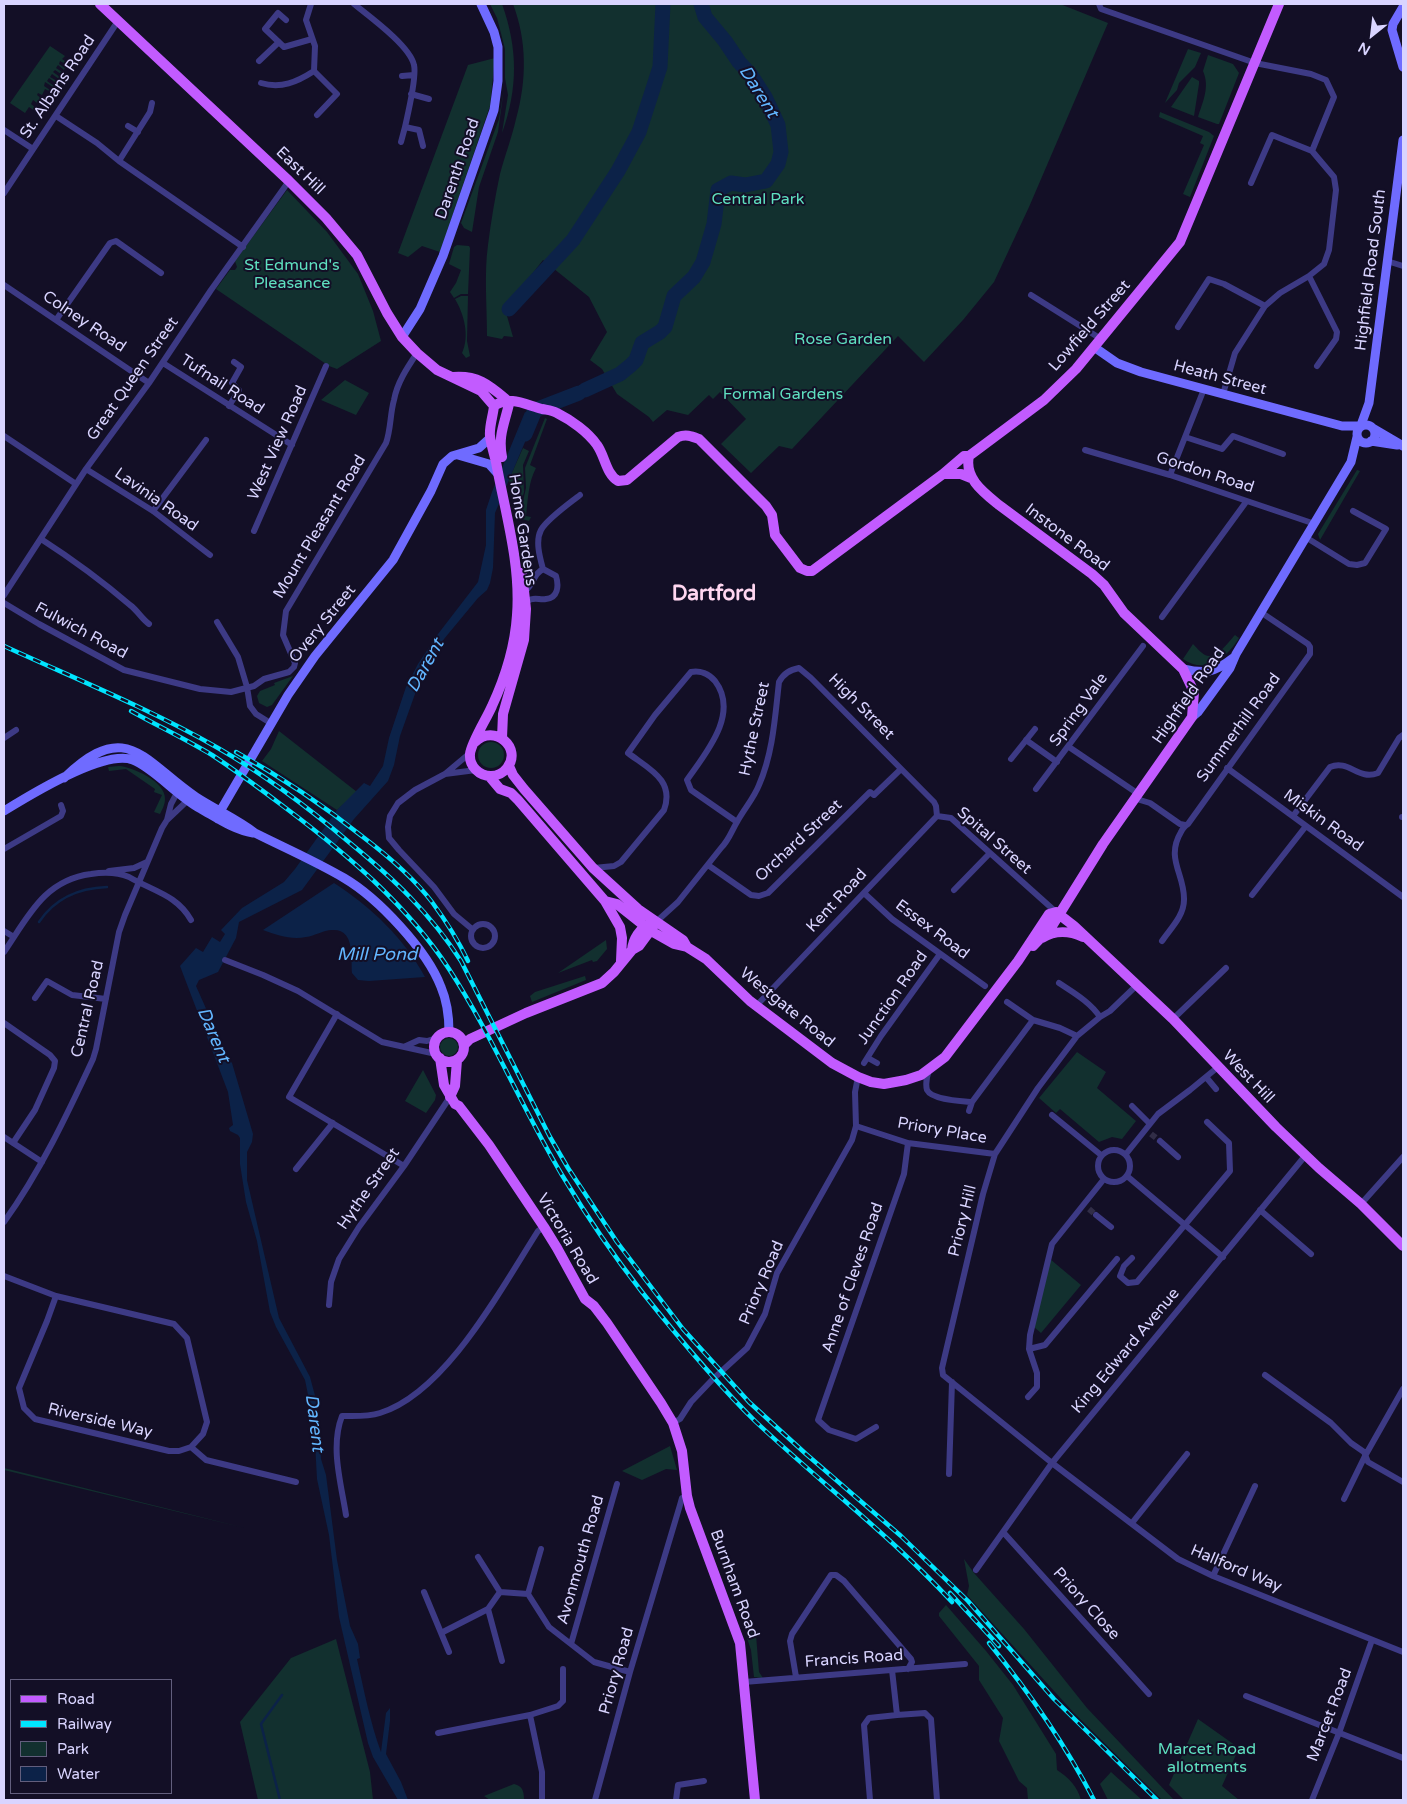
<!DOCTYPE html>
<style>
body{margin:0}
#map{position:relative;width:1407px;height:1804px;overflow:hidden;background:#130f26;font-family:"Varela Round",sans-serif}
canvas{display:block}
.frame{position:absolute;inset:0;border:5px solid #d9d4ff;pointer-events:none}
.legend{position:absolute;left:10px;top:1679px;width:162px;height:115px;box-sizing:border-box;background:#130f26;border:1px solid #625e7d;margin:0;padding:6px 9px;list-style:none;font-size:15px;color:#d9d4ff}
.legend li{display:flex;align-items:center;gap:10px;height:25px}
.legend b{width:25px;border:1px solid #625e7d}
.north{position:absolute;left:1347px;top:10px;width:50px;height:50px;-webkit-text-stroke:4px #130f26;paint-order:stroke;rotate:209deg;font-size:14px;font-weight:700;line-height:20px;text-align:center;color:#d9d4ff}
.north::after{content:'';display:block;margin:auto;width:18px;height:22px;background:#d9d4ff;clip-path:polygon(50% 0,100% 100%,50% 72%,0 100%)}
</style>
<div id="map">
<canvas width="1407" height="1804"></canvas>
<div class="frame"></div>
<ul class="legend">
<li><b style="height:6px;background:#c25bff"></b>Road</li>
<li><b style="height:6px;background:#00e5ff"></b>Railway</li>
<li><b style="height:14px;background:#12302f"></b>Park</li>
<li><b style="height:14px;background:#0c2248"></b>Water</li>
</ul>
<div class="north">N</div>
</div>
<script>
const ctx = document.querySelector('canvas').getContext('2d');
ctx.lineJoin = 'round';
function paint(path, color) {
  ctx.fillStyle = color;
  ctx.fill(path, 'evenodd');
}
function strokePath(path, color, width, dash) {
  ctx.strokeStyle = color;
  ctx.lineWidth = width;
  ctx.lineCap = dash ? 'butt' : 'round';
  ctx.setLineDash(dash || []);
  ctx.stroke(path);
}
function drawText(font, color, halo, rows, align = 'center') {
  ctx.font = font + ' "Varela Round",sans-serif';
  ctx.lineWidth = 4;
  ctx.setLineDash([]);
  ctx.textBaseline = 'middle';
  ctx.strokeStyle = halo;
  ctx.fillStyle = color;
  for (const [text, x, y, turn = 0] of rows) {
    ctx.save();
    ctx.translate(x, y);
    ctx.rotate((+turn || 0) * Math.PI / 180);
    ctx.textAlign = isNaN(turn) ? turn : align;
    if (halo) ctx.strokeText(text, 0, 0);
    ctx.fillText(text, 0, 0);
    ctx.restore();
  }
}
paint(new Path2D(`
 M490,4H502C518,49 518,88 502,133L508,95L505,78V49L497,18Z
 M513,4H1060L1108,23L1029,207L994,282L963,320L924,362L898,336L792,449L779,446L751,473L721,444L746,419L720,392L713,399L709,395L688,415L667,410L653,422L649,417L617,394L602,369L590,360L607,332L589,297L543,260L505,309L513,337L504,336L502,339L487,336C487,305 484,274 488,245C491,221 495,197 500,174C505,155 512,137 516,119C527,80 527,41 513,4Z
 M50,46L65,56L62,59L68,63L67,65L60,61L59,64L65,68L64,70L58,65L56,68L62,72L61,74L55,70L53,72L60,77L59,79L52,74L50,77L57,81L56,83L49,78L47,81L54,86L53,87L45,82L44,86L50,90L49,91L45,89L42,95L38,93L37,95L43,100L40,105L33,100L31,104L37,109L35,111L29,107L25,113L10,103Z
 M1188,49L1201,53L1195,67L1179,83L1177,90L1165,103Z
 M1208,55L1233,64L1239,73L1219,124H1217L1198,117C1203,101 1210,87 1203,71Z
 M495,58L490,106L440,252L422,246L408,257L398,253L468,65Z
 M1192,77L1199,81V84L1194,116L1171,107Z
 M504,88L498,132L479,187L472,232L464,228L461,223L499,119Z
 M1160,112L1209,132L1214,136L1190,197L1183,194L1204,145L1200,143L1203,136L1159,117Z
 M287,190L327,232L358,274L373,311L381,341L337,369L329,366L216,289L230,270H235L237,267L235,261Z
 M457,245L469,246L470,248L468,294H461L454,298L450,292L456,283L461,270L449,264L454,247Z
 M461,296H468L467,341L470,356L466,358L462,353C470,336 464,314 455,299Z
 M345,380L369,393L356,415L321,400Z
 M545,418L547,419L530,465L536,468C528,483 528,500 526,516L531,517L529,521L522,519L520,515L526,488L525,468Z
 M523,448L529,451L523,465L524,492L517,516H515L509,479Z
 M1357,470L1360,471L1320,540L1318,534Z
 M1235,635L1239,638C1227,658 1205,675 1183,659L1193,644C1196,647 1201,653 1205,655C1216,661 1229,641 1235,635Z
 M293,676L272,705L267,707L259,703L257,696L260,691L275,685L274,683Z
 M279,731L357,792L337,810L262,761L271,749Z
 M478 755a13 13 0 1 1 26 0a13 13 0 1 1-26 0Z
 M119,766C133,767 166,782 165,799C165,805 162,810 160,814L154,812L162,795L154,792L155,789L126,769L109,771L108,767Z
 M606,940L607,949L597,961L593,962L592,960L558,973Z
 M585,976L586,980L532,1002L530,996L535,992Z
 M440 1047a9 9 0 1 1 18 0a9 9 0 1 1-18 0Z
 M1077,1052L1106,1072L1097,1088L1136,1121L1122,1139L1112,1137L1099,1142L1060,1109L1056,1113L1039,1098Z
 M423,1070L436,1095L435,1100L426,1113L405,1101Z
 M1050,1259L1081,1285L1041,1333L1034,1327Z
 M670,1446L677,1470L666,1469L642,1480L622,1471Z
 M4,1468L245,1528L4,1470Z
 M964,1559L974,1573L1024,1629L1087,1708L1174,1800H1162L1074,1713L967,1595L969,1586Z
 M946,1605L986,1651L1013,1685L1056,1754L1057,1770C1069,1778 1077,1786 1081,1800H1028L1027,1788L1019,1781L999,1741L1003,1718L979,1680V1666L939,1616V1613Z
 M751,1632L756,1635L759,1672L763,1678L754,1677L751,1650L746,1635Z
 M336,1639L370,1772L373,1800H258L240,1722L291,1658Z
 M1198,1719L1239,1748L1222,1786L1239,1800H1184L1169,1785Z
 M1111,1772L1142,1800H1108L1100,1784Z
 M514,1784C523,1786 524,1792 524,1800H490L484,1796Z`), '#12302f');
paint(new Path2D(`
 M525,412L536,416L495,513L493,568L490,583L487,590L478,598L444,639L420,680L400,736L394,765L388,781L354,819L302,890L239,922L236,938L218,972L199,980L196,986L212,1022L223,1053L232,1063L253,1134L252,1142L247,1152V1180L279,1318L310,1377L317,1403L321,1459L326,1475L337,1560L350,1626L358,1644L360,1658L357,1659C364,1690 370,1722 381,1752L386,1713L390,1708V1721L386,1754L401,1782L408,1800H398L373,1757L368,1743L339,1617L329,1535L317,1479L314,1424L305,1380L276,1327L270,1312L257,1241L246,1202L240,1164V1138L238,1135L230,1131L229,1128L233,1125L228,1092L180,966L196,948L203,952L212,937L220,942L225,934L221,930L242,908L284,882L295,869L337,810L364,783L370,786L383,766L389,738L406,687L418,664L438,634L478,582L486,545V510L492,492Z
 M334,883C371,907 404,938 425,977L369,981L358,980L352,973C351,958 355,928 332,930C323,930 315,936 306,937C291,940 277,935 263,930Z`), '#0c2248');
strokePath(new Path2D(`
 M39,922C55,898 78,888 107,887
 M280,1800L261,1724L282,1695`), '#0c2248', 2.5);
strokePath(new Path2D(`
 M509,309L573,240L618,171L639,132L660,67L663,4
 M585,390L620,374L631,365L636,360L642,343L660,332L665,327L674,296L694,277L703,262L714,224L718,190L731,183L745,185L766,181L778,164L781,152L778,125L765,97L751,75L739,62L725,41L705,17L701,4
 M525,434L535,410L579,393`), '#0c2248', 15);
strokePath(new Path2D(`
 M1151,1134L1160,1141
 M1089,1209L1096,1215`), '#312d47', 6, [6, 3]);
strokePath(new Path2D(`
 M354,4C370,17 410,46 414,65C417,77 408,113 405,127L419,130L423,146
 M1099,4L1101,9L1255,63L1311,74L1326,80L1334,97L1312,151
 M286,20L278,13L265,29L284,47L312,39
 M259,61L279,42
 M314,71L337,94L317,115
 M402,76L414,75
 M261,83C281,89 297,82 314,71L315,46L306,20L311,4
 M411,94L429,99
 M56,116L97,143L119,161L243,247
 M128,126L138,132
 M4,130L33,149
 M401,142L405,127
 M119,161L150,112L152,103
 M1251,183L1272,135L1312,151L1334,177L1336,190L1329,250L1324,264L1309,276L1337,332L1336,339L1317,366
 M4,193L118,21
 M1387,261L1403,266
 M4,285L149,383
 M1031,295L1101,339
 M56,320L110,243L116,241L161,273
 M1178,327L1209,279L1224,284L1265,306
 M163,363L292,445
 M1223,394L1235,353L1265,306L1280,293L1309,276
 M229,406L239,390L232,383L241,367L234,362
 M4,436L76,484
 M1185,437L1222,449L1233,436L1283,454
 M1085,450L1170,475L1315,524
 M86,469L153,511L210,555
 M1170,475L1204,389
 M153,511L206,440
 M254,531L326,366
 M1307,538L1349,564L1357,565L1365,563L1386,529L1353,511
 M41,539C72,559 102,581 130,605C138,611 141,618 149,624
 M543,569C540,558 535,541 541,530C547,519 570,503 580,495
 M525,591C535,583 532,575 543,569L556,576C559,586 558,598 546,599C541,600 537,598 533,599C530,599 528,601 525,602
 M4,595L86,469L149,383L211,290L289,181
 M4,603L39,624L124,670L200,689L231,692L254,686L264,679L289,672L294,667L295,663L283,635L286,611L386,443C391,429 390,414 394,400C397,383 407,368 417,353
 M1162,617L1246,502
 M217,622L238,657L247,687L250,706L256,714L272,724
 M4,738L16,730
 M1026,740L1057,762
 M1069,747L1134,791L1140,800L1150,803L1180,824L1185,825
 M470,753L445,774L415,790L398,803L390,816L388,827L389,838L399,850L434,887L454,914L472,929
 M1011,759L1035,729
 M1227,768L1403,897
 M445,774L476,770
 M1036,789L1143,646
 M937,816L951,818L1056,912
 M1293,816L1330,767C1349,759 1358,781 1378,773L1399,738L1403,735
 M1402,817H1403
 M167,820L171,804L177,793L180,791
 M4,849L61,816L63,811L61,805
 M708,865L751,895L759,896L768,893L870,792L874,795L901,769
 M594,868L614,866L621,862L664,810C675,780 649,769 628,753L655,715L691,672C700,670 709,674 715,681C740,714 705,754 687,780L691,790L737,822
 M109,871L134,868L147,862
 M954,890L990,853
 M864,893L892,919L985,986
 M1252,895L1306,826
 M656,922L678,902L721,848C729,840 731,832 737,822C744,809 754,798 759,785C773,753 775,717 779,682C784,673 790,670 799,668L811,678L934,802L936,806L937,816
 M471 936a12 12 0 1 1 24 0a12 12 0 1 1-24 0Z
 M4,931L14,937
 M1162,941C1170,929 1184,916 1184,900C1185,874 1165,859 1181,832C1183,828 1184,826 1188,824L1310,654V647L1308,644L1262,613
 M4,952C28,917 44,880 91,874C104,872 117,872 129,877C153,891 177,895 191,920
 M225,960L263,975L298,991L382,1042L436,1054
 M1059,983C1074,993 1090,1002 1100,1017
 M1137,985L1110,1011L1100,1017L1077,1036L1038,1088L995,1154L983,1194L942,1368L943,1375L1052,1463L1178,1559L1213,1576L1403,1652
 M35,998L47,981L72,995L106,999
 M1007,1002L1033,1020L1060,1028L1077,1036
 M757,1005L937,816
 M337,1014L289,1097L404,1166
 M1173,1019L1226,968
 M4,1023L50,1055L55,1061L54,1068L35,1110L13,1143
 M406,1046L419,1040L427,1041L437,1038
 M868,1058L877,1063
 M864,1063L881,1036L940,954
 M929,1070C927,1076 925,1083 927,1090C932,1100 961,1101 972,1102
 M1206,1077L1216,1089
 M1132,1106L1150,1124
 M969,1111L972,1102L1033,1020
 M1052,1115L1101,1155
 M856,1126L908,1143L995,1154
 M4,1137L42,1162
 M1160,1141L1178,1157
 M1098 1166a16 16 0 1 1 32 0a16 16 0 1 1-32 0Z
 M1126,1154L1158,1114L1190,1090L1218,1067
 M296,1169L333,1123
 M1127,1176L1223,1257
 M1361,1204L1403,1157
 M1260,1210L1311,1254
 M1096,1215L1111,1227
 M4,1222C40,1172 67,1115 93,1059L96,1049L119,932L125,915L162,828L167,820L187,801L186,798
 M1132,1258L1124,1266L1120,1276L1128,1283L1137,1282L1230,1171L1229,1143L1207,1122
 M4,1276L56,1296L174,1324L187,1338L207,1422L203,1434L191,1447
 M56,1296L47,1321L19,1388L24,1408L35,1419L169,1451H179L191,1447L206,1460L296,1482
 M329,1305L331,1282L339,1259L359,1227L404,1166L450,1097
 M1029,1349L1045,1345L1117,1259
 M1265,1375L1331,1423L1351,1443L1364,1452L1368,1462L1403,1482
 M1028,1397L1037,1387V1373L1029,1349L1030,1335L1052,1244L1104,1179
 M673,1423L680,1419L691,1402L712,1380L747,1348L765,1314L777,1273L852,1140L856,1126L855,1092L858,1077
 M876,1427L856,1439L829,1430L818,1420L904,1174L908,1143
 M949,1474L952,1382
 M1344,1499L1365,1456L1403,1389
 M346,1515C341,1483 330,1447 342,1416C355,1416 367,1417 380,1413C446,1393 502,1287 538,1231L544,1227
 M1132,1523L1187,1454
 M1003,1532L1149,1694
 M541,1549L528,1594L549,1627L594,1662L630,1672
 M478,1557L500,1592
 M976,1570L1052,1463L1305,1156
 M1213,1576L1255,1486
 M424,1592L449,1652
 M488,1609L502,1661
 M441,1633L488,1609L500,1592L528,1594
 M571,1644L617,1484
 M796,1677L790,1641L792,1634L831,1575H836L844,1581L911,1659L912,1662L908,1669
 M744,1682L965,1664
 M1246,1696L1403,1758
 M897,1715L925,1713L931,1719L937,1800
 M438,1733L530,1715
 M542,1800V1772L530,1715L558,1706L563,1701V1669
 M595,1800L630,1672L680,1505L682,1498L687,1496
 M676,1800L678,1785L704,1781
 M870,1800L864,1725L869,1718L897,1715L892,1670
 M1312,1800L1339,1733L1372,1640`), '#3d3a85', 6);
strokePath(new Path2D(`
 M1403,7L1393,24L1392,30L1403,67
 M402,337L420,309L443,256L494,110L498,81V47L494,32L481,4
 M1094,347L1117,363L1141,372L1342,426H1359
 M1357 434a9 9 0 1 1 18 0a9 9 0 1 1-18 0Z
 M1361,425L1369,403L1403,140
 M1374,429L1403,446
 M1371,441L1397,445
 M458,455L489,464L498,474
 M1183,669C1205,674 1214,673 1233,658
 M1192,717L1198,712L1230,668L1236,654L1351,462L1357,437
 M64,778C127,717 143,761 196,797C216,810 237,819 255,833C285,848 315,861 344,878C378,898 427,950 441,987C447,1001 449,1017 449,1032
 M4,811C30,795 104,749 133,760C154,768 178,797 201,809C217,818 234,830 253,833
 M218,819L222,808L288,695L315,656L393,560L431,491L443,464L452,456L479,448L490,438`), '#6f6bff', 9);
strokePath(new Path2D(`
 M100,4L289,181L326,218L357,255L387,313L402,337L417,353L437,370L481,391L494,406
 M453,377C478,375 489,385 507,400
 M494,406C510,395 526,405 542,409C547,410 552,410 557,413C571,420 588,432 597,445C605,456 606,474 618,481L627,480L678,437C686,434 691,436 699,439L766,506L772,515L775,535L800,568L807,571H812L943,474L964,456H969L1044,400L1076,369L1180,242L1279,4
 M969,456C964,478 983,492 999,505L1092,574L1104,585L1124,613L1183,669L1194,692L1192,717L1103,844L1052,926L1033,946
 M502,457C498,436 504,425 509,404L507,400
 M943,474H961L971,478
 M502,738L503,714L524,640L526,609L522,573
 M475,742C494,723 523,748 507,768C503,773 497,776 491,776C479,776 469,766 470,754C471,743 487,718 492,706C505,678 515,646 517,615C521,564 505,512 496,462C494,453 491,445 490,436C489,427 493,416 494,406
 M509,766L513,775L524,789L593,868L638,909L683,940L687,947
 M489,776L500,789L511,793L518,800L605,901L620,927L622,938L621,961
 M605,901L617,904L651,931L674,944L687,947L706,959L750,1001L832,1063L858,1077L871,1082L884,1084L906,1080L921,1075L945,1057L1018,961L1049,914L1056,912L1074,926L1173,1019L1276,1127L1319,1168L1361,1204L1403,1246
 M1042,938C1055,930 1070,931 1083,937
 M632,950C633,939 640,928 650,924
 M434 1047a15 15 0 1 1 30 0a15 15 0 1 1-30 0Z
 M464,1045L470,1039L526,1013L602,983L614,972L632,950L639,946L653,927
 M440,1058L444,1085L455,1104L459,1106L489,1145L544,1227L557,1248L585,1299L594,1306L607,1323L661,1403L673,1423L682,1451L687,1496L690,1508L740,1643L755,1800
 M450,1097L455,1086L457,1060`), '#c25bff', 10);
const rail = new Path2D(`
 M4,646C76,679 150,709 218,748C265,775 309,808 350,843C394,879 430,913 461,961L550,1137L568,1168L617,1242L683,1329L749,1402L806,1454L901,1536L968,1601L1054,1699L1157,1800
 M131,711C158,726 185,739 212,755C238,772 263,791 287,809C348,855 407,905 449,969C492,1035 522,1108 562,1175C586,1215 613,1255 642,1292C678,1337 715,1382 756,1422C821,1483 892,1537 952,1602
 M236,752C281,777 323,805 363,837C388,856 413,877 432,902C446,921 458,940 468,961
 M950,1593L999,1646
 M989,1643C1029,1692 1065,1744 1094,1800`);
strokePath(rail, '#00e5ff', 4.5);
strokePath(rail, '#130f26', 2.5, [8]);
drawText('16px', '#d9d4ff', '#130f26', [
 ["St. Albans Road",58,87,-56],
 ["Darenth Road",458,169,-71],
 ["East Hill",300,171,44],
 ["Highfield Road South",1371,270,-83],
 ["Colney Road",84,322,34],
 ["Lowfield Street",1090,326,-49],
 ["Heath Street",1220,378,15],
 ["Great Queen Street",133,379,-55],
 ["Tufnail Road",222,385,33],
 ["West View Road",278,443,-66],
 ["Gordon Road",1205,473,18],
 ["Lavinia Road",156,500,35],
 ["Mount Pleasant Road",320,527,-59],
 ["Home Gardens",522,530,81],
 ["Instone Road",1067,538,37],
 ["Overy Street",323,624,-51],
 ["Fulwich Road",81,631,28],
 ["Highfield Road",1189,696,-55],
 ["High Street",861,707,45],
 ["Spring Vale",1079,710,-54],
 ["Summerhill Road",1239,728,-54],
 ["Hythe Street",755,729,-78],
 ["Miskin Road",1323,821,36],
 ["Orchard Street",799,841,-43],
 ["Spital Street",994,841,41],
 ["Kent Road",837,901,-47],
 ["Essex Road",932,930,37],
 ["Junction Road",893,998,-55],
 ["Westgate Road",787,1008,39],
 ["Central Road",88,1009,-77],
 ["West Hill",1248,1077,46],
 ["Priory Place",942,1131,10],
 ["Hythe Street",369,1189,-55],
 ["Priory Hill",963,1221,-76],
 ["Victoria Road",567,1239,59],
 ["Anne of Cleves Road",853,1278,-71],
 ["Priory Road",762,1283,-67],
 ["King Edward Avenue",1126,1351,-50],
 ["Riverside Way",100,1421,13],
 ["Avonmouth Road",581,1560,-74],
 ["Hallford Way",1236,1569,23],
 ["Burnham Road",734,1584,70],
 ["Priory Close",1086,1604,48],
 ["Francis Road",854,1659,-4],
 ["Priory Road",617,1671,-74],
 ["Marcet Road",1330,1715,-69]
]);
drawText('16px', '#5fe0c0', '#130f26', [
 ["Central Park",758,200],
 ["St Edmund's",292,266],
 ["Pleasance",292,284],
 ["Rose Garden",843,340],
 ["Formal Gardens",783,395],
 ["Marcet Road",1207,1750],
 ["allotments",1207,1768]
]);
drawText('italic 18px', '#62b6ff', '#130f26', [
 ["Darent",758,92,58],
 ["Darent",426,666,-61],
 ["Mill Pond",377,955],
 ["Darent",213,1035,67],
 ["Darent",314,1423,83]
]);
drawText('bold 21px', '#ffd6f0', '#130f26', [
 ["Dartford",714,594]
]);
</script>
